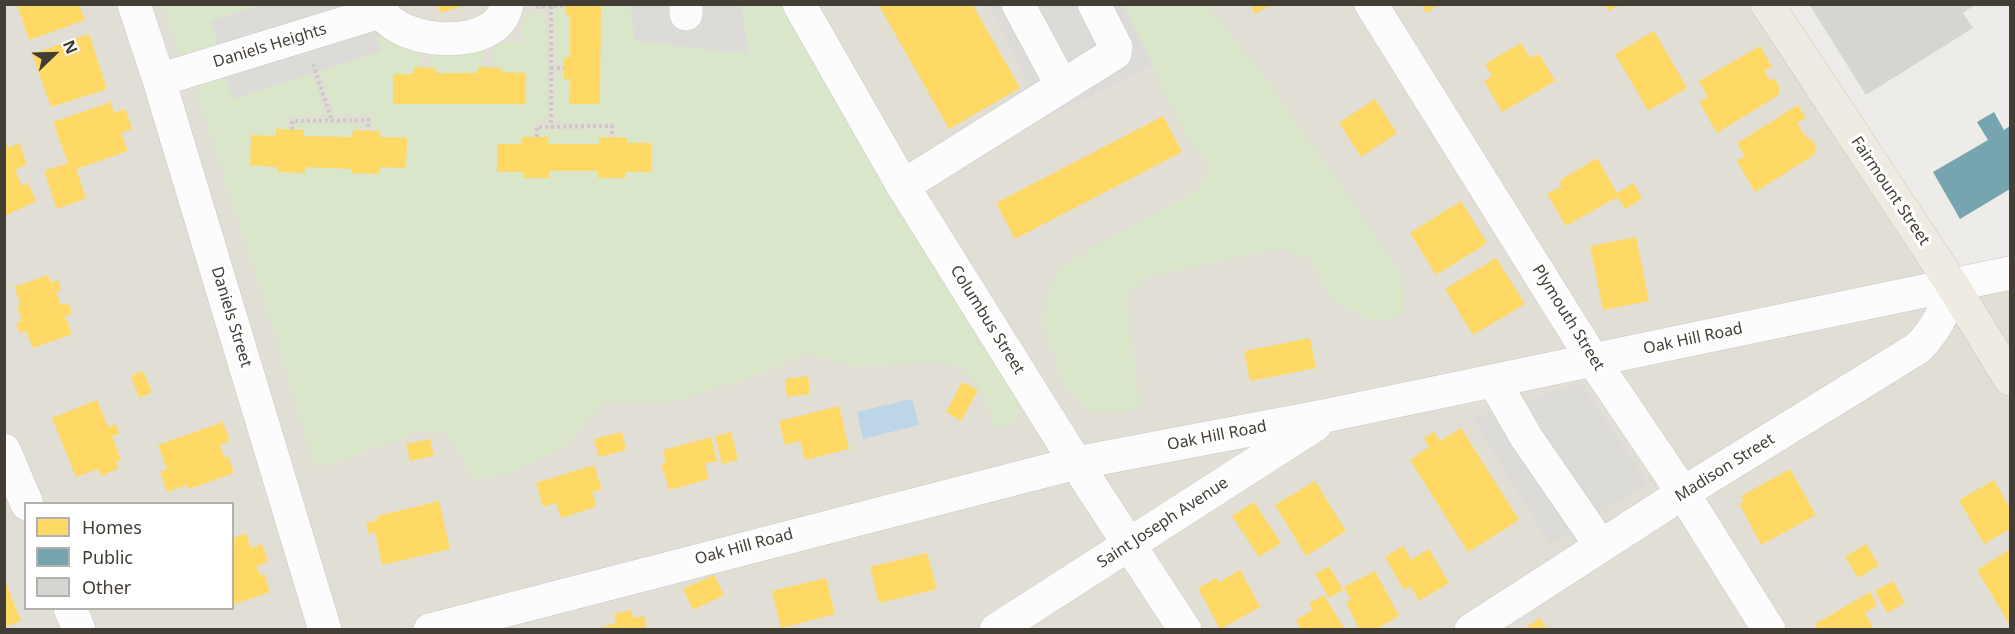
<!DOCTYPE html>
<style>
body{margin:0}
#map{position:relative;width:2015px;height:634px;overflow:hidden;background:#edece8;font-family:"Noto Sans",sans-serif}
canvas{display:block}
.frame{position:absolute;inset:0;border:6px solid #423d35;pointer-events:none}
.legend{position:absolute;left:24px;top:502px;width:210px;height:108px;box-sizing:border-box;background:#fff;border:2px solid #b3b1ae;margin:0;padding:8px 10px;list-style:none;font-size:18px;color:#423d35}
.legend li{display:flex;align-items:center;gap:12px;height:30px}
.legend b{width:30px;border:2px solid #b3b1ae}
.north{position:absolute;left:24px;top:24px;width:60px;height:60px;-webkit-text-stroke:4px #fff;paint-order:stroke;rotate:67deg;font-size:16px;font-weight:700;line-height:24px;text-align:center;color:#423d35}
.north::after{content:'';display:block;margin:auto;width:21px;height:27px;background:#423d35;clip-path:polygon(50% 0,100% 100%,50% 72%,0 100%)}
</style>
<div id="map">
<canvas width="2015" height="634"></canvas>
<div class="frame"></div>
<ul class="legend">
<li><b style="height:16px;background:#ffd966"></b>Homes</li>
<li><b style="height:16px;background:#76a5af"></b>Public</li>
<li><b style="height:16px;background:#d7d5d1"></b>Other</li>
</ul>
<div class="north">N</div>
</div>
<script>
const ctx = document.querySelector('canvas').getContext('2d');
ctx.lineJoin = 'round';
function paint(path, color) {
  ctx.fillStyle = color;
  ctx.fill(path, 'evenodd');
}
function strokePath(path, color, width, dash) {
  ctx.strokeStyle = color;
  ctx.lineWidth = width;
  ctx.lineCap = dash ? 'butt' : 'round';
  ctx.setLineDash(dash || []);
  ctx.stroke(path);
}
function drawText(font, color, halo, rows, align = 'center') {
  ctx.font = font + ' "Noto Sans",sans-serif';
  ctx.lineWidth = 6;
  ctx.setLineDash([]);
  ctx.textBaseline = 'middle';
  ctx.strokeStyle = halo;
  ctx.fillStyle = color;
  for (const [text, x, y, turn = 0] of rows) {
    ctx.save();
    ctx.translate(x, y);
    ctx.rotate((+turn || 0) * Math.PI / 180);
    ctx.textAlign = isNaN(turn) ? turn : align;
    if (halo) ctx.strokeText(text, 0, 0);
    ctx.fillText(text, 0, 0);
    ctx.restore();
  }
}
paint(new Path2D(`
 M4,5H1779L1953,286L2010,282V629H5ZM26,504H232V608H26Z`), '#e1ded6');
paint(new Path2D(`
 M162,5H261L211,21L217,40L216,45L186,56L180,54L177,47Z
 M601,5H630L635,41L749,54L741,5H790L1020,405L1012,425L995,427L981,390L958,365L922,362L857,367L805,353L770,371L677,401L604,403L561,450L520,469L475,481L447,433L417,432L349,458L315,468L269,316L197,94L198,85L224,75L234,99L312,73L326,115L288,117L287,130L276,129V136L251,135L250,165L277,167V172L305,173V167L352,169V173L379,174L380,167L406,168L407,138L380,137V131H373L372,115H335L320,71L381,51L377,36L379,35L422,53V67H413V74H393V104H525L501,72V68H494V44L523,42V14L546,13L548,121L533,122V137H522V144H497V172H523L524,178H550V171H598V178L626,177L625,172L651,143H627L626,138H616L615,123L555,122V73H564V79H570L569,104H600Z
 M1123,5H1206L1266,78L1402,276L1404,313L1375,323L1333,302L1311,259L1281,248L1147,277L1126,296L1140,405L1125,412H1092L1065,388L1041,318L1058,268L1198,189L1211,167L1183,130Z
 M554,9H565V14L570,15V57L564,58V63H555Z
 M430,50L468,52L484,51V67L477,68V73H436V68H430Z
 M295,123L363,124V130H353L352,137L304,136L295,130Z
 M608,129V138H599V144H548L549,137H540V130Z`), '#dae6ca');
paint(new Path2D(`
 M261,5H372L382,36H377L382,51L233,99L224,75L216,45L217,40L210,21Z
 M630,5H741L749,54L635,41Z
 M989,5H1123L1153,65L1045,118Z
 M1580,383L1647,483L1550,545L1473,419Z`), '#dddbd8');
paint(new Path2D(`
 M912,399L919,425L863,439L857,412Z`), '#bcd6e7');
paint(new Path2D(`
 M17,4H79L85,20L29,40Z
 M437,4H466V5L440,13Z
 M566,4H601L600,104H569L570,79H564V58L570,57V15H565Z
 M878,4H972L1020,88L949,129Z
 M1250,4H1272L1255,14Z
 M1421,4H1439L1426,13Z
 M1605,4H1622L1608,11Z
 M1654,31L1687,88L1648,111L1615,54Z
 M89,34L107,89L51,107L32,54Z
 M1521,43L1530,58L1539,54L1555,81L1502,112L1484,81L1492,76L1485,64Z
 M1760,46L1772,67L1764,71L1768,78L1775,80L1778,84L1780,90L1777,96L1717,133L1699,102L1708,97L1699,81Z
 M413,67L436,68V73H477V67H484L501,68V72L526,73V104H393V74H413Z
 M1375,99L1397,133L1361,157L1339,123Z
 M111,102L114,113L125,109L132,129L121,133L128,151L76,169L86,198L57,209L44,171L68,163L53,122Z
 M1798,105L1806,118L1797,123L1804,135L1814,142L1816,149L1814,155L1755,192L1737,161L1745,156L1737,143Z
 M1163,116L1182,152L1015,239L996,203Z
 M276,129L304,130V136L352,137L353,130L380,131V137L407,138L406,168L380,167L379,174L352,173V169L305,167V173L277,172V167L250,165L251,135L276,136Z
 M522,137H549L548,144H599V138L612,137L627,138V143H651V172H625L626,178H598V171H550V178H523V172H497V144H522Z
 M4,140L8,148L19,143L27,164L15,170L22,186L28,183L36,201L7,215L4,210Z
 M1597,158L1617,193L1634,183L1642,199L1625,209L1617,197L1566,226L1547,194L1562,186L1559,181Z
 M1461,201L1487,243L1436,275L1410,233Z
 M1636,237L1649,301L1603,310L1590,246Z
 M1496,258L1525,304L1473,335L1445,289Z
 M48,275L51,283L58,280L61,289L56,292L61,305L68,303L72,314L65,316L72,334L33,348L26,331L20,333L16,323L22,321L17,306L21,305L14,287Z
 M1310,338L1316,368L1250,381L1244,351Z
 M143,371L152,392L139,398L131,376Z
 M808,376L810,394L787,397L785,379Z
 M962,382L978,390L961,421L946,412Z
 M97,400L108,427L116,424L119,434L112,436L121,460L116,462L118,469L101,476L98,469L76,477L52,418Z
 M839,406L849,449L805,460L800,441L785,445L779,421Z
 M223,422L230,441L220,445L224,457L228,456L234,473L189,489L187,485L167,492L160,472L167,469L158,445Z
 M1461,428L1519,520L1468,552L1410,460L1429,447L1424,438L1434,432L1440,441Z
 M622,432L626,450L599,457L594,439Z
 M731,432L738,460L722,464L715,436Z
 M711,437L717,461L705,464L709,479L669,490L661,464L666,463L663,450Z
 M430,439L434,456L410,461L406,444Z
 M594,465L602,489L592,492L596,507L561,518L556,503L543,507L536,483Z
 M1790,469L1816,515L1761,545L1739,503L1744,501L1741,496Z
 M1994,480L2010,509V529L1984,544L1959,500Z
 M1315,481L1346,531L1306,556L1275,505Z
 M439,501L450,549L382,565L375,532L368,534L366,523L378,520L377,516Z
 M1254,502L1281,543L1259,557L1232,516Z
 M246,533L251,548L262,544L268,562L256,566L260,575L264,574L270,592L232,605V538Z
 M1866,544L1879,565L1858,578L1845,557Z
 M1403,546L1411,560L1429,549L1449,583L1419,601L1410,586L1404,590L1385,557Z
 M2010,549V625L1977,570Z
 M927,553L937,589L879,603L870,567Z
 M1329,566L1343,590L1329,598L1315,574Z
 M1240,570L1260,607L1220,629L1198,588L1216,578L1219,582Z
 M1375,571L1399,616L1374,630H1360L1346,603L1351,600L1344,587Z
 M714,575L724,595L693,610L683,589Z
 M4,578L21,621L4,627Z
 M826,578L835,614L781,628L772,591Z
 M1893,581L1905,603L1887,613L1875,591Z
 M1870,592L1877,605L1865,613L1874,630H1818L1815,624Z
 M1324,595L1345,630H1301L1296,620L1313,610L1309,603Z
 M631,610L633,618L644,616L647,630H594L616,623L614,614Z
 M1540,618L1547,630H1523Z`), '#ffd966');
paint(new Path2D(`
 M1994,112L2004,130L2010,126V189L1960,219L1933,172L1988,140L1977,122Z`), '#76a5af');
paint(new Path2D(`
 M1809,4H1976L1963,13L1973,28L1866,95Z`), '#d7d5d1');
const minor = new Path2D(`
 M134,4L159,80L325,630
 M380,4C382,42 498,58 507,4
 M799,4L903,186L1076,463L1185,630
 M1018,4L1062,86
 M1371,4L1593,360L1683,493L1769,630
 M686,14V4
 M159,80L380,12
 M903,186L1115,53L1116,47L1094,4
 M1494,381L1526,437L1601,546
 M4,450L27,504
 M70,608L79,630
 M430,630L1076,463L1329,415L2010,273
 M996,630L1315,425
 M1471,630L1683,493L1918,348C1936,330 1946,310 1953,286`);
const major = new Path2D(`
 M1767,4L1953,286L2010,379`);
strokePath(minor, '#cac8c4', 34);
strokePath(major, '#cec7b7', 34);
strokePath(new Path2D(`
 M551,6V127
 M536,7L565,5
 M313,64L332,121
 M551,68H564
 M292,130V121L369,120L368,130
 M537,137V127L612,126V137`), '#cccac6', 4, [3, 3]);
strokePath(minor, '#fcfcfc', 33);
strokePath(major, '#efebe3', 33);
drawText('16px', '#423d35', '#fff', [
 ["Daniels Heights",270,46,-17],
 ["Fairmount Street",1890,191,56],
 ["Daniels Street",231,317,73],
 ["Plymouth Street",1568,318,58],
 ["Columbus Street",987,320,58],
 ["Oak Hill Road",1693,339,-12],
 ["Oak Hill Road",1217,436,-11],
 ["Madison Street",1725,468,-32],
 ["Saint Joseph Avenue",1163,523,-33],
 ["Oak Hill Road",744,547,-15]
]);
</script>
